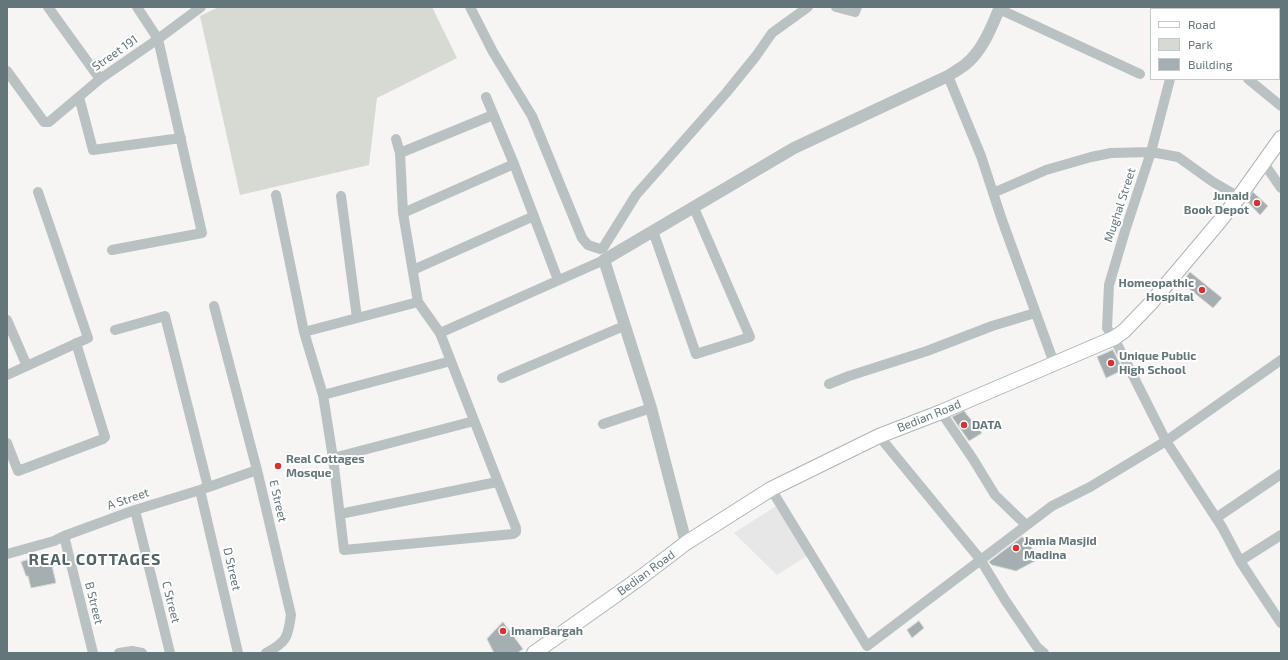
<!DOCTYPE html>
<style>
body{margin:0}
#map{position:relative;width:1288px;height:660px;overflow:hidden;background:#f6f5f3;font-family:"Exo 2",sans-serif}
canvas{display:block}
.frame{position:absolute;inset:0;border:8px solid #63777b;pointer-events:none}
.legend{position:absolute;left:1150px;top:8px;width:130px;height:72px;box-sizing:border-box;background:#fff;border:1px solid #c1c9ca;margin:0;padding:5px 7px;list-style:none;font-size:12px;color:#63777b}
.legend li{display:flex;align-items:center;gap:8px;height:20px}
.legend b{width:20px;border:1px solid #c1c9ca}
</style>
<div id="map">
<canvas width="1288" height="660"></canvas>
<div class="frame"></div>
<ul class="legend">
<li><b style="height:5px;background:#fff"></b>Road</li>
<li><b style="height:11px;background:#d7dad2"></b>Park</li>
<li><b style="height:11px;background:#a5afb1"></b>Building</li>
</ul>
</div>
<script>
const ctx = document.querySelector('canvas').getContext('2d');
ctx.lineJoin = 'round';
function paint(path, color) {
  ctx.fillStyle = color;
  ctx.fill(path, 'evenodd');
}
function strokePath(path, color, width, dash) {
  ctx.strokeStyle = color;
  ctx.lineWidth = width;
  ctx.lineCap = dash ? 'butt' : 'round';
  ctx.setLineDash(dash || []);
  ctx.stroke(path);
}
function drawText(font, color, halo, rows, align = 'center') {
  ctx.font = font + ' "Exo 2",sans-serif';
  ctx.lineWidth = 4;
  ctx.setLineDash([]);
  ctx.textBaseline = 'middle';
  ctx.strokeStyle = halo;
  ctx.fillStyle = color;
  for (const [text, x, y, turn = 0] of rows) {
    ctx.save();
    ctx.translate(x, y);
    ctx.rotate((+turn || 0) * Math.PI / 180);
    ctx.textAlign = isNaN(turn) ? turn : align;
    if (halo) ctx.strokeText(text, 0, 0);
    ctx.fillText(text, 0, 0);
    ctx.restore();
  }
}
paint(new Path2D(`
 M776,506L807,556L777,575L734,533Z`), '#e6e7e6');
paint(new Path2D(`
 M219,7H432L457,58L377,98L369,165L240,195L200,16Z`), '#d7dad2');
const building = new Path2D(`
 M1253,192L1268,206L1260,215L1247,201Z
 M1190,272L1222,298L1213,308L1182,283Z
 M1113,350L1123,370L1106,378L1097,357Z
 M964,411L982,433L969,441L952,417Z
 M1022,537L1026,539L1039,559L1016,571L992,565L989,562Z
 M49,553L56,583L31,588L28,576H26L21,562Z
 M919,621L924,628L912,638L907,630Z
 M503,622L523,649L517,653H494L487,639Z`);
paint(building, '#a5afb1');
strokePath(building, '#d7d7d5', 1);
const secondary = new Path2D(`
 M534,653L640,578L686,543L771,489L879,436L941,412L1114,338L1124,331L1150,304L1219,222L1239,197L1281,138`);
strokePath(secondary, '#adb5b7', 16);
strokePath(new Path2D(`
 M48,7L100,79
 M470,7L493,52L532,116L582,238L588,245L600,249L603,248L636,195L726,93L756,56L772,33L808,7
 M836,7L855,12L857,7
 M1156,7L1159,9
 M999,9L1140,74
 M7,71L44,122H49L100,79L158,39L201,7
 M948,76L981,156L1002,220L1054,363
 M1170,79L1151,152L1125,231L1109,285L1107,328L1114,338L1166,441L1222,527L1240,561L1255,584L1281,623
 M1248,79L1281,106
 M79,97L93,150L181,138
 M486,97L514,164L558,280
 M400,153L493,115
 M1263,162L1281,188
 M993,193L1046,170L1091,157L1111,153L1151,152L1178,157L1213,182L1239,197
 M276,195L304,332L323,395L333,458L344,550L513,534L516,532V528L440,333L418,302L403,213L400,153L396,139
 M341,196L357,318
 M403,213L514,164
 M653,231L696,354L750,337L694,208
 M112,250L202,233L158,39L137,7
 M413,270L534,216
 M214,306L257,470L291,615C288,637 287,642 266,653
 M7,320L27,366
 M115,330L165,316L208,487
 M304,332L418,302
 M440,333L604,260
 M7,375L88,338L38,192
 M502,378L624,326
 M829,384L849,376L927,351L992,326L1035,313
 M323,395L451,361
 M941,412L973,459L995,495L1026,525
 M603,424L651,408
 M879,436L980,559L1005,600L1037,647L1044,653
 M7,443L18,471L103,439L105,437L76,343
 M333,458L474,421
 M771,489L867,646L1052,506L1090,487L1166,441L1281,360
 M200,490L238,653
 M135,510L170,653
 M340,514L497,482
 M1216,518L1281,474
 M64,536L93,653
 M7,554L54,541L64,536L135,510L200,490L257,470
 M1240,561L1281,535
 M119,653L132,651L142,653`), '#bac1c2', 10);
strokePath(new Path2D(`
 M686,543L651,408L604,260L794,148L948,76C954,72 961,68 966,64C983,50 992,26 1000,7`), '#bac1c2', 12);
strokePath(secondary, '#fff', 14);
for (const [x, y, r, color] of [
 [1257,203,4,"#d63334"],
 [1202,290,4,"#d63334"],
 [1111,363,4,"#d63334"],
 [964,425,4,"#d63334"],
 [278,466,4,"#d63334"],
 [1016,548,4,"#d63334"],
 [503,631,4,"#d63334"]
]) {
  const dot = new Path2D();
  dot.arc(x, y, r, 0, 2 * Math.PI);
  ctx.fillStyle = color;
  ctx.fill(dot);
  strokePath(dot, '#fff', 1.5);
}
drawText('12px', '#63777b', '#fff', [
 ["Street 191",115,53,-35],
 ["Mughal Street",1120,205,-72],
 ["Bedian Road",929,416,-22],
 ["A Street",128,499,-19],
 ["E Street",278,501,77],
 ["D Street",232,569,77],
 ["Bedian Road",646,573,-36],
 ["C Street",171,602,76],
 ["B Street",94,603,76]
]);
drawText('bold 12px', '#63777b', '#fff', [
 ["Junaid",1249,196,"right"],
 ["Book Depot",1249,210,"right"],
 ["Homeopathic",1194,283,"right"],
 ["Hospital",1194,297,"right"],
 ["Unique Public",1119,356],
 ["High School",1119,370],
 ["DATA",972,425],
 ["Real Cottages",286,459],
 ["Mosque",286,473],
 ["Jamia Masjid",1024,541],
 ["Madina",1024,555],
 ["ImamBargah",511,631]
], 'left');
ctx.letterSpacing = '1px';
drawText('bold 16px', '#546367', '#fff', [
 ["REAL COTTAGES",95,560]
]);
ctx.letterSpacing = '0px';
</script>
